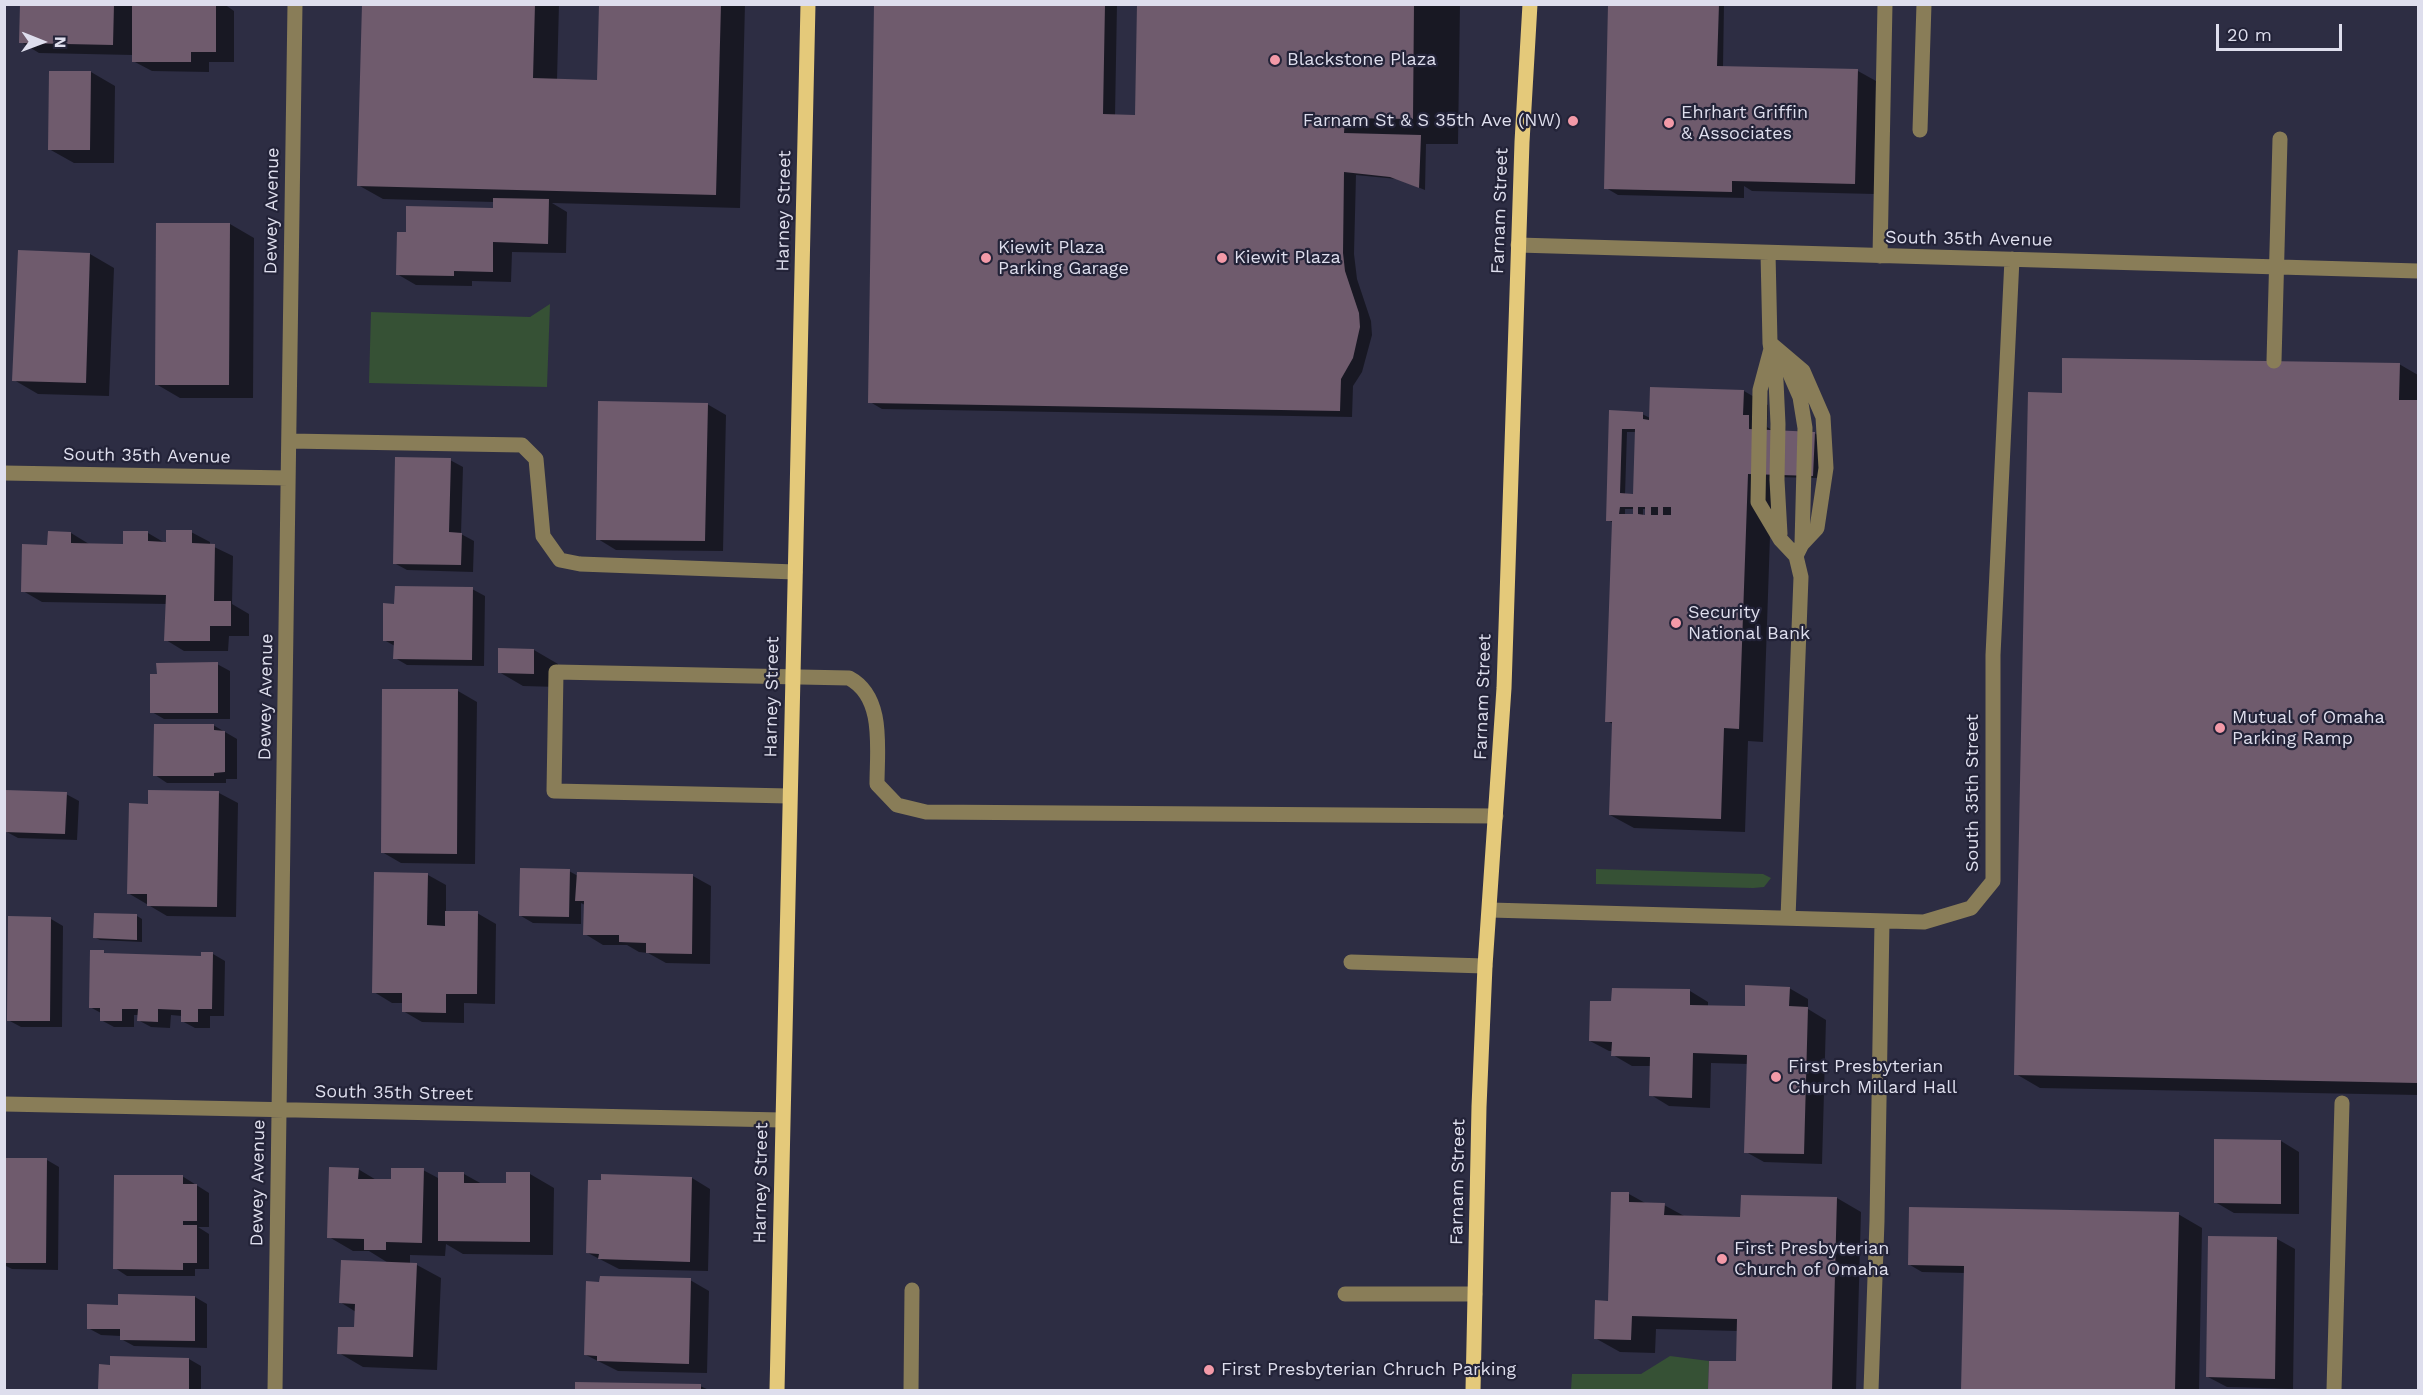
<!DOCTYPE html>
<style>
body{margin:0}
#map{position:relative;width:2423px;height:1395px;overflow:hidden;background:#2d2d43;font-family:"Work Sans",sans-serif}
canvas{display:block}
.frame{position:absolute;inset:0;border:6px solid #dedeed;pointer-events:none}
.north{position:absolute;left:12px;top:12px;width:60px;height:60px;-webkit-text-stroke:4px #232338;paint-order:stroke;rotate:91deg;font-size:16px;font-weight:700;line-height:24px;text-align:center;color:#dedeed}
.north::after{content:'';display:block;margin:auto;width:21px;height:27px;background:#dedeed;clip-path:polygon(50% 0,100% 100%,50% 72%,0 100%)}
.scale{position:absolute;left:2216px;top:24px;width:126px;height:27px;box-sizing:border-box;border:3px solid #dedeed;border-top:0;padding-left:8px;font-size:18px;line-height:21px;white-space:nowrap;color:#dedeed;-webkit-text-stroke:4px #232338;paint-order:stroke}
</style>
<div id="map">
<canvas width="2423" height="1395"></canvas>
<div class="frame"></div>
<div class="north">N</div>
<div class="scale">20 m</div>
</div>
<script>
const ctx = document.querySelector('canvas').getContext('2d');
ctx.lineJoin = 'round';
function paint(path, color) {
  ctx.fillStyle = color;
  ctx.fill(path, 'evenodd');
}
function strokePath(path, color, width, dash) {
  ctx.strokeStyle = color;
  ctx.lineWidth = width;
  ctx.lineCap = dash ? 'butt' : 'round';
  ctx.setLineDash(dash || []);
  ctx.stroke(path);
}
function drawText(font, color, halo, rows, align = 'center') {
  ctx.font = font + ' "Work Sans",sans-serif';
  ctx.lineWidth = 4.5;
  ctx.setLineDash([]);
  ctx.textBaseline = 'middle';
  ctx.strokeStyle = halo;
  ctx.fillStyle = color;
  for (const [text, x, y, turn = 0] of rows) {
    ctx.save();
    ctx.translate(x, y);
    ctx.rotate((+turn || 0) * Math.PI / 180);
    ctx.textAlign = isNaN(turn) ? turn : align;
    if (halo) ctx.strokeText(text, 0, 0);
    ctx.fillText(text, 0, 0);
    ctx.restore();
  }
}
paint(new Path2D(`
 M550,304L547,387L369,383L371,312L530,317Z
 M1596,869L1763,874L1771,878L1764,887L1753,888L1596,884Z
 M1670,1356L1709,1361L1708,1390H1571L1572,1374H1641Z`), '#365135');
paint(new Path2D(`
 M21,4H224L234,11V62H209V72L152,71L133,61V55L39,53L21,42Z
 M363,4H559L557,80L599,81L601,4H745L740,208L552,203L567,212L566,253L512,252L511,282L472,281V286L416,285L397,274L407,233L494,209V202L383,199L358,185Z
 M875,4H1117L1115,116H1137L1139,4H1460L1458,144H1426L1425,190L1397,179L1356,175L1354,254L1357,279L1371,321L1372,335L1362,372L1353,386L1352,417L882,409L870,402Z
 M1610,4H1724L1723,67L1858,71L1876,81L1874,194L1752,191L1744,186V198L1618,195L1606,188Z
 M91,72L115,86L114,163H74L49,149Z
 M230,224L254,238L253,398H180L156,384Z
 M90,254L114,268L109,396L38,394L14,380Z
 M2399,364L2418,375V1095L2040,1088L2016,1074L2064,394Z
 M1744,391L1768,405L1767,427L1773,431L1814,433L1820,436L1819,478L1772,477L1763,742L1748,741L1745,832L1634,828L1610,815L1613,724L1607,721L1614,523L1608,520L1611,412L1642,414L1650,418ZM1627,432H1636L1634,495H1625ZM1625,509H1634V516H1625ZM1643,509H1647V517L1643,516Z
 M707,404L726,415L723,551L616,550L598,539Z
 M450,460L463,467L461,534L474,541L473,572L407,570L394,563Z
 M191,532L210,542V545L233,556L232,604L249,614V636H229L228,651H184L166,640L167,604L42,602L23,591L49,546L71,533L89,544L124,546L148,533L165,543Z
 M472,589L485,596L484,666L407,665L395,658V646L384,640L396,605Z
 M500,650H534L558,664V687L523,686L499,672Z
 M217,664L230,671V719H164L152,712Z
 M384,690L458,691L477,702L475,864L401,863L382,852Z
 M213,725L237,739V779H226V783H167L155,775Z
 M150,791L219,793L238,803L236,917L167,916L128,893L150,805Z
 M66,794L79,801L77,840L18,838L5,831Z
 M569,871L578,876H693L711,886L710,964L666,963L648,953L639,952L627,945H603L585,934V905L581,903V924L533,923L521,916Z
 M428,875L446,885V912L477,913L496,924L495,1004L464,1003V1023L422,1022L403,1011L404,1003H392L374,992Z
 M137,916L142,919V942L100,940L94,937Z
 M51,919L63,926L62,1027H21L8,1020Z
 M103,952L109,955L202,957L213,954L225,961L224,1016H210V1028H195L182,1021V1016L171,1015L170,1028L151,1027L138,1020L139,1015H134V1027H114L101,1020V1013L90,1007Z
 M1789,988L1808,999V1009L1826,1020L1822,1164L1764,1162L1746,1152L1748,1064L1711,1063L1710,1108L1669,1106L1651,1095L1652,1066H1632L1613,1055V1051H1609L1590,1041L1612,1003L1690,991L1708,1002V1007L1746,1008Z
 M2281,1141L2299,1152V1214L2234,1213L2215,1202Z
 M4,1159L47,1160L59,1167L58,1270L12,1269L4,1265Z
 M358,1169L378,1181H392L423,1170L440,1179L464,1174L482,1184L508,1185L530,1174L554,1188L553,1255L463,1254L446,1244L445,1256L410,1255V1264L417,1265L441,1278L437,1370L363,1367L339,1353L356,1329V1312L340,1302L390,1264L369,1251H353L329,1237Z
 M182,1176L209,1193V1227H198L209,1234V1269H195V1276H127L115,1268Z
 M692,1178L710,1189L708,1271L619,1269L588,1253Z
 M1629,1194L1647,1204L1664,1205L1686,1217L1742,1219L1837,1198L1861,1212L1856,1390H1709L1710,1362L1738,1363V1331L1656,1329L1655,1353L1620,1352L1595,1338L1610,1302Z
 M2178,1214L2202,1228L2199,1390H1963L1965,1273L1922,1272L1910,1265Z
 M2277,1239L2295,1249L2293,1389L2227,1387L2208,1377Z
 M690,1280L709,1291L707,1373L618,1371L586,1355Z
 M195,1297L207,1304V1348L134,1346L121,1339V1336L101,1335L88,1328L119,1306Z
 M189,1359L201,1366V1390H100V1366Z
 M577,1384L700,1386L709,1390H577Z`), '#0007');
paint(new Path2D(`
 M20,4H114L113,45L19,43Z
 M132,4H216V52H191V62H132Z
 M362,4H535L533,78L597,80L599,4H721L716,195L357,186Z
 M874,4H1105L1103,114L1135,115L1137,4H1414L1413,119L1345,118L1344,133L1421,135L1419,188L1390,177L1344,172L1343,253L1345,271L1359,313L1360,327L1353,358L1341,379L1340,411L868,403Z
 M1608,4H1719L1717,66L1858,69L1855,184L1732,181V192L1604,189Z
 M49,71H91L90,150H48Z
 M493,198L549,199L548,244L493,242V272L454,271V276L396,275L397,232H406V206L493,208Z
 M156,223H230L229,385H155Z
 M18,250L90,253L86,383L12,381Z
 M2062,358L2400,363L2399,400H2418V1083L2014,1075L2028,392L2062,393Z
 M1650,387L1744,390L1743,415H1749V429L1815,432L1813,476L1748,474L1739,729L1724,728L1721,819L1609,815L1612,722H1605L1612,521H1606L1609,410L1643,412V419L1649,420ZM1622,429H1635L1633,494L1620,493ZM1620,507H1633V514H1619ZM1638,507H1645V515L1638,514ZM1651,507H1658V515H1651ZM1663,507H1671V515H1663Z
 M598,401L708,403L705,541L596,540Z
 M395,457L451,458L449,532L462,533L461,565L393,564Z
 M166,530H192V543L215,544L214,601H231V626H210V641H164L166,595L21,592L22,544L47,545L48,531L71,532V543L123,544V531H148V541L166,542Z
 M395,586L473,587L472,660L393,659L394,641H383V603L394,604Z
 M498,648L534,649V674L498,673Z
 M218,662V713H150V674H157L156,663Z
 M382,689H458L457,854L381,853Z
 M154,724H214V730L225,731V772L214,773V776H153Z
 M5,790L67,792L65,834L4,832Z
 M148,790L219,791L217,907L147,906V894H127L129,803L148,804Z
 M520,868L570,869L569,917L519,916Z
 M374,872L428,873L427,925L445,926V911H478L477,994H446V1013L402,1012V993H372Z
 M577,872L693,874L692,954L646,953V943L619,942V935H583L584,901H575Z
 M94,913L137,914V940L93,938Z
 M8,916L51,917L50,1021H7Z
 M90,950H104V953L201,956V952H213L212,1009H198V1022H181V1010L158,1009V1022L137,1021L138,1009H122V1021H100V1008H89Z
 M1745,985L1790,987L1789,1006L1808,1007L1804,1154L1744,1153L1747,1055L1693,1053L1692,1098L1649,1096L1650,1057L1611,1056L1612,1042L1589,1041L1590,1001H1611L1612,988L1690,989V1005L1745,1006Z
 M2214,1139L2281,1140V1204L2214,1203Z
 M4,1158H47L46,1263H4Z
 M329,1167L359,1168L358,1179H391V1168H424L422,1243L386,1242V1250H364V1239L327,1238Z
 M438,1172H464V1183H506V1172H530V1242L438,1241Z
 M601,1174L692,1177L690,1262L598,1259L599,1254L586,1253L588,1180H601Z
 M114,1175H183V1184H197V1221H183V1225H197V1263H183V1270L113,1269Z
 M1611,1192H1629V1202L1665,1203L1664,1215L1740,1217L1741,1195L1837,1197L1832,1390H1708L1709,1361H1736L1737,1319L1632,1316L1631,1340L1594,1339L1595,1300L1608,1301Z
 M1909,1207L2179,1212L2175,1390H1961L1964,1266L1908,1265Z
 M2208,1236L2277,1237L2275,1379L2206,1377Z
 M341,1260L417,1263L413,1357L337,1354L338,1327H354L355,1304L339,1303Z
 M600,1276L691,1278L689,1364L597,1361V1356L584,1355L586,1281L599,1282Z
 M118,1294L195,1296V1341L120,1340V1329H87V1304L118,1305Z
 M110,1356L189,1358V1390H98L99,1364L110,1365Z
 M575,1382L701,1384V1390H575Z`), '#6f5b6d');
strokePath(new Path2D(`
 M1920,130L1924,4
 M1518,245L2418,271
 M1768,253L1770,343L1776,381L1778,424L1777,480L1780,534
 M1880,256L1885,4
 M1770,343L1803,371L1823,417L1826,468L1817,528L1802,544L1796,556
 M1771,349L1760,390L1758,502L1780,539L1796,556L1801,577L1788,918
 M1782,356L1800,397L1805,428L1802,544
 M2274,361L2280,139
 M289,441L522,445L536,459L543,536L560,560L580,564L795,572
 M4,473L288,478
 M789,796L554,791L556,672L849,678C885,697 877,749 877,784L897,805L926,812L1496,816
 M1490,910L1924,922L1971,908L1993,881V655L2012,259
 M1351,962L1485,966
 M4,1104L782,1120
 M1345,1294H1475
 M275,1390L295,4
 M911,1390L912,1290
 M1871,1390L1877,1221L1882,921
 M2334,1390L2342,1103`), '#897d58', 15);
strokePath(new Path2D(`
 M777,1390L808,4
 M1473,1390L1479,1107L1485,966L1504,688L1522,142L1530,4`), '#e4c97a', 15);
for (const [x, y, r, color] of [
 [1275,60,6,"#f39aa8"],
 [1573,121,6,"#f39aa8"],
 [1669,123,6,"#f39aa8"],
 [986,258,6,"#f39aa8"],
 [1222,258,6,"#f39aa8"],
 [1676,623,6,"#f39aa8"],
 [2220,728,6,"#f39aa8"],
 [1776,1077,6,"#f39aa8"],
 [1722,1259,6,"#f39aa8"],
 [1209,1370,6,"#f39aa8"]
]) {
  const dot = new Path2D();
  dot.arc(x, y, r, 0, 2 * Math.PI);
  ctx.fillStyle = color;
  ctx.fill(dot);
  strokePath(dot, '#232338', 2);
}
drawText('18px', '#dedeed', '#232338', [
 ["Blackstone Plaza",1287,60],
 ["Ehrhart Griffin",1681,113],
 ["& Associates",1681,134],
 ["Farnam St & S 35th Ave (NW)",1561,121,"right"],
 ["Kiewit Plaza",998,248],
 ["Parking Garage",998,269],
 ["Kiewit Plaza",1234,258],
 ["Security",1688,613],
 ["National Bank",1688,634],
 ["Mutual of Omaha",2232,718],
 ["Parking Ramp",2232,739],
 ["First Presbyterian",1788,1067],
 ["Church Millard Hall",1788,1088],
 ["First Presbyterian",1734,1249],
 ["Church of Omaha",1734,1270],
 ["First Presbyterian Chruch Parking",1221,1370]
], 'left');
drawText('18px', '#dedeed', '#232338', [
 ["Dewey Avenue",272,211,-89],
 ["Harney Street",784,211,-89],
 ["Farnam Street",1500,211,-88],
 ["South 35th Avenue",1969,239,1],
 ["South 35th Avenue",147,456,1],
 ["Dewey Avenue",266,697,-89],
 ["Harney Street",772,697,-89],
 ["Farnam Street",1483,697,-88],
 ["South 35th Street",1973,793,-90],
 ["South 35th Street",394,1093,1],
 ["Farnam Street",1458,1182,-89],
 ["Dewey Avenue",258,1183,-89],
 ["Harney Street",761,1183,-89]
]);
</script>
